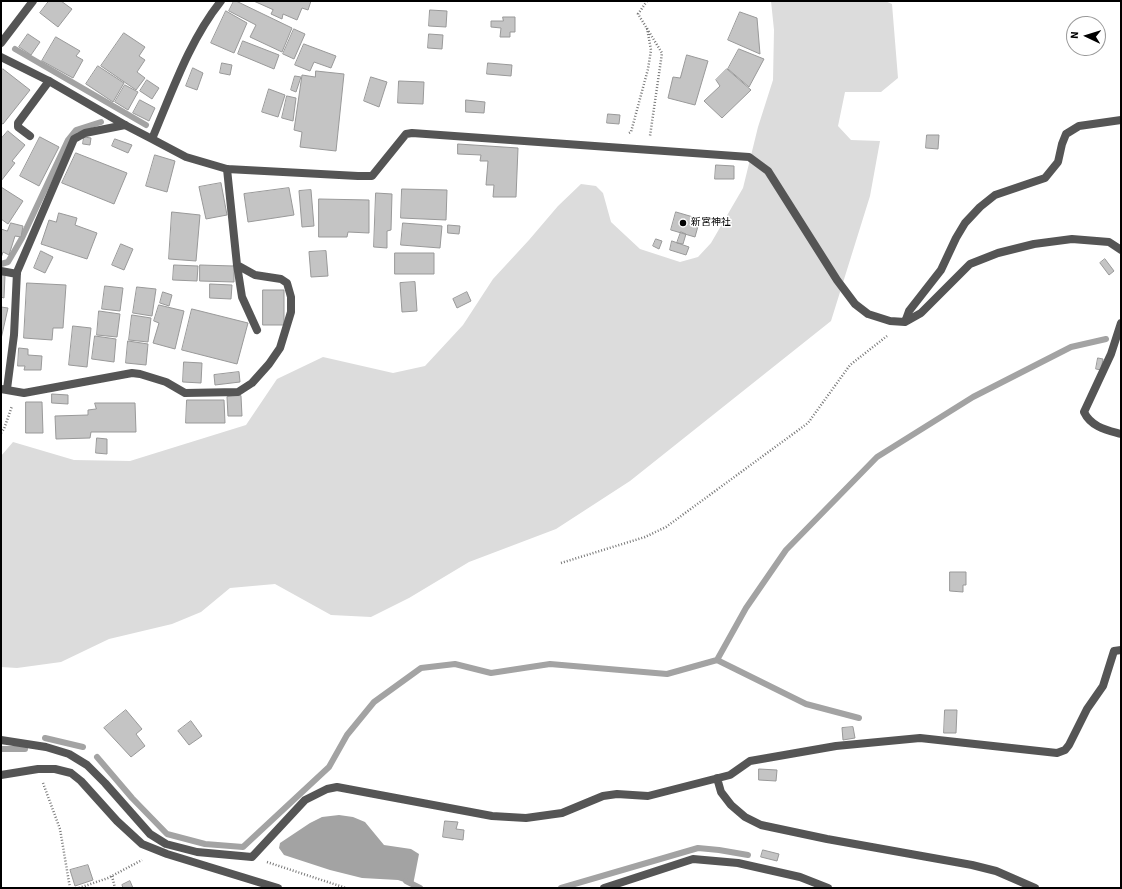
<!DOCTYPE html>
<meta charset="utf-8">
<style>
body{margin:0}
#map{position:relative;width:1122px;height:889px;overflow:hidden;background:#fff;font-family:"Source Sans 3",sans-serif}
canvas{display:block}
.frame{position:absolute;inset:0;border:2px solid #000;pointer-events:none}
.north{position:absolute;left:1066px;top:16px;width:40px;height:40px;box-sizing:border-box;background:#fff;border:1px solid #999;border-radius:50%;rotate:274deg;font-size:11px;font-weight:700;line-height:16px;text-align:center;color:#000}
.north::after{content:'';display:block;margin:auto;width:14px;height:18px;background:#000;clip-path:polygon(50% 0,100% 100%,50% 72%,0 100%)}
</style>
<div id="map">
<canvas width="1122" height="889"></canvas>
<div class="frame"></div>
<div class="north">N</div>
</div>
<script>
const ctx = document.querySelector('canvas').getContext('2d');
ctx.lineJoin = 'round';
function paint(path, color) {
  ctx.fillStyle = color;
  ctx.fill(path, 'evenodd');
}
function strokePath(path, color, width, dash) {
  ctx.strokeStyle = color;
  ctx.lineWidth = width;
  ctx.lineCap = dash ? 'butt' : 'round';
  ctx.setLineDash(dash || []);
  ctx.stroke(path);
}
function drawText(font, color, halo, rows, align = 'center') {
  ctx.font = font + ' "Source Sans 3","Noto Sans JP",sans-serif';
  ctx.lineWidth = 3;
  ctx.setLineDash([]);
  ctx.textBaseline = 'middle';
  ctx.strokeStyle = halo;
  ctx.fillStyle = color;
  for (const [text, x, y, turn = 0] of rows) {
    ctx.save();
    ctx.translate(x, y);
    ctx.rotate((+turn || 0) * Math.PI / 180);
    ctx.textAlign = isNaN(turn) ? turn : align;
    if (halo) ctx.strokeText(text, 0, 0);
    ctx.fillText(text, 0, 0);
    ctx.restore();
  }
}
paint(new Path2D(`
 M771,1H885L892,4L898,78L881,92H845L838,126L851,140L880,141L870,196L831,321L630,481L556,529L469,562L409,598L371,617L331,615L275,584L230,588L201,612L172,624L109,639L61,662L17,668L1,667V456L13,442L74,460L130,461L246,425L277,379L323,357L393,373L425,366L463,325L493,279L529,240L558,206L581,184L596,186L603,193L611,222L640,249L680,262L698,257L711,243L743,188L758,127L773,80L774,30Z`), '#dcdcdc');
paint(new Path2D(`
 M339,815L353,817L365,822L384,845L411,849L419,854L413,885L398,880L362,878L330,870L284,855L279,848L280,843L310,823L322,817Z`), '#a3a3a3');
strokePath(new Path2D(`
 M15,49L146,125
 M1,264L8,262L22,238L68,140L76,130L101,122
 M717,660L746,608L786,550L877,457L973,397L1071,347L1106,339
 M45,738L83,747
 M1,749H25
 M97,757L132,798L167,834L205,844L243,847L329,767L347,735L374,702L421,668L455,664L491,673L550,664L667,674L717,660L806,704L859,718
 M406,881L420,888
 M561,888L698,848L719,850L748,855`), '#a3a3a3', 6);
const building = new Path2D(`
 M49,1H61L72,9L58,27L40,13Z
 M234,1H236L292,28L282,52L250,37L256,25L229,11Z
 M254,1H311L308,10L302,8L297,20L283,14L282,19L271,14L273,10Z
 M430,10L447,11L446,27L429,26Z
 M226,11L247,23L234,53L211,43Z
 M740,12L757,18L760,54L728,40Z
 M503,17H515V32H510V37H500L501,28L491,27V21H503Z
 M294,29L305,34L294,59L283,54Z
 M124,33L145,47L139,56L145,60L137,72L145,78L136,90L101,66Z
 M28,34L40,42L31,55L19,47Z
 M429,34L443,35L442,49L428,48Z
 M56,37L80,51L76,56L83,60L73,78L42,61Z
 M243,41L279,55L274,69L238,54Z
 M304,44L336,56L331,68L314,62L310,71L295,65Z
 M739,49L764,59L749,87L728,69Z
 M687,55L708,61L695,105L668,98L673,77L680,78Z
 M222,63L232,65L230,75L220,73Z
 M488,63L512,65L511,76L487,74Z
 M98,66L124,83L113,102L86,84Z
 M193,68L203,73L197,90L186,86Z
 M3,69L30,90L3,124L1,123V71Z
 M727,69L751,90L722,118L704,101L720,86L716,80Z
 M316,71L344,74L336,151L300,147L302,132L294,130L302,75L315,77Z
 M295,76L301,77L296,92L291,90Z
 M371,77L387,82L379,107L364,101Z
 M147,80L159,88L152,99L140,91Z
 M399,81L424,82L423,104L398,103Z
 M125,85L138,92L128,110L115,102Z
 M269,89L285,95L278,117L262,112Z
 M287,96L296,98L293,121L282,118Z
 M140,100L155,108L149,121L133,113Z
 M466,100L485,102L484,113L466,112Z
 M608,114L620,115L619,124L607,123Z
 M8,131L25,145L12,161L15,163L1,181V139Z
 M927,135H939L938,149L926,148Z
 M40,137L59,147L39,186L20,176Z
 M84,137L91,138L90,145L83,144Z
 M115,139L132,145L128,153L112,146Z
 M458,144L518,148L516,197H493L494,185H486L488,161H480L481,155L458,154Z
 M76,153L127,173L114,204L62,183Z
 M155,155L175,161L167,192L146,186Z
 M716,165L734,166V179H715Z
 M221,183L227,215L206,219L199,187Z
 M1,187L23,201L8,224L1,219Z
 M289,188L294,215L248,222L244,194Z
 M402,189L447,190L446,220L401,218Z
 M311,190L314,226L302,227L299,191Z
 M376,193L392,194L391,230L387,231V248L374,247Z
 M319,199L369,200V233L348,232L347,237H319Z
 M172,212L200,215L196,261L169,259Z
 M676,212L700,219L695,237L671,230Z
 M59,213L77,218L75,225L97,233L87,259L41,244L49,220L56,222Z
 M11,223L23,226L21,237L15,236L9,255L3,252L1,258V229L7,231Z
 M403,223L442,226L440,248L401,245Z
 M448,225L460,226L459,234L448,233Z
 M681,232L686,234L683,244L677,243Z
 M656,239L662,241L659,249L653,246Z
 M672,241L689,247L686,255L670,250Z
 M121,244L133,249L124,270L112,265Z
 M41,251L53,257L45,273L34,268Z
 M326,251L328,276L311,277L309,252Z
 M395,253H434V274H395Z
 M1105,259L1114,271L1109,275L1100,263Z
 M174,265L198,266L197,281L173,280Z
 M200,265L234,266V282L200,281Z
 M1,275H5L4,298L1,297Z
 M415,282L417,311L402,312L400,283Z
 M27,283L66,285L63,328H53L52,340L24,338Z
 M210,284L232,285L231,299L210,298Z
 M105,286L123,288L120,311L102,309Z
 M137,287L156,289L152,316L133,313Z
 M263,290H284V325H263Z
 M163,292L172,295L169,306L160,303Z
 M467,292L471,301L457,308L453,299Z
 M159,305L184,311L175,349L153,343L159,323L154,321Z
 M1,307L8,308L1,339Z
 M192,309L248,323L237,364L182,350Z
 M99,311L120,314L117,337L97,335Z
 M132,315L151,318L148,342L129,340Z
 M73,326L91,328L87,367L69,365Z
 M95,336L116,339L114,362L92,359Z
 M128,341L148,344L146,365L126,363Z
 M19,348L28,349V355L42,356L41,370H24L25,366H18Z
 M1098,358L1103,359L1101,370L1096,369Z
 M184,362L202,363L201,383L183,382Z
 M239,372L240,382L215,385L214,375Z
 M52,394L68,395V404L52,403Z
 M241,396L242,416H228L227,397Z
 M187,400H224L225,423H186Z
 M26,402H42L43,433H26Z
 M95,403H135L136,432H91L90,438L56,439L55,416L88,415V410L96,409Z
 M97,438L107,439V454L96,453Z
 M950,572H966V585H963V592L950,591Z
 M126,710L142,729L136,734L145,746L131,757L104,728Z
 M945,710H957L956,733H944Z
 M191,721L202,736L189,745L178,731Z
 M853,727L855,738L843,740L842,728Z
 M759,769L777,770L776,781L759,780Z
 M445,821L458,822L456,829L464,830L463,840L443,837Z
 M763,850L779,854L777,861L761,857Z
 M88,865L93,880L75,886L70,870Z
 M130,881L133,888H123L122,885Z`);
paint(building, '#c4c4c4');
strokePath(building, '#999', 1);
strokePath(new Path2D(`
 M647,1L638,14L662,53L650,136
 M629,133L631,132L648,69L651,50L647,28
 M1,433L4,429L12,406
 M561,563L645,537L666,527L808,423L850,365L887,336
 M43,783L60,829L70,888
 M267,862L346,888
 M112,876L115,888
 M79,888L108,878L142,860`), '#777', 2.5, [1, 2]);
strokePath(new Path2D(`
 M30,136L18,127V123L49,81
 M227,169L237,265L242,297L257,330
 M1,271L17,274
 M1,389L24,393L132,373L140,374L166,382L185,393L238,392L252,383L269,364L280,348L291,312V297L287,283L281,279L255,275L237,265
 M7,389L14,335L17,272L74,139L85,133L125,125`), '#555', 8);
strokePath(new Path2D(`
 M1,43L33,1
 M1,57L49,81L125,125L152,139C172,92 189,41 221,1
 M152,139L186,157L227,169L358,176H372L406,134L412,133L749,157L768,171L837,280L855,304L868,314L890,321L905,322L921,313L970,264L998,253L1034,244L1072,239L1109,242L1121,250
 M905,322L909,311L941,270L956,238L965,223L980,207L995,195L1045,178L1058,162L1062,144L1066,134L1079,126L1121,120
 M1121,323L1111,354L1084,412C1091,427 1107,430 1121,434
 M1,740L46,747L69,754L87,765L105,783L150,834L166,844L197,852L252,857L305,800L327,789L337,787L492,816L526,818L562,813L603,796L617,794L648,796L730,775L750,761L836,746L920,738L1057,753L1065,750L1069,745L1087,709L1103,686L1114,651L1121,650
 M1,775L38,769H55L71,773L81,781L117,821L142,844L167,854L278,888
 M717,778L721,792L731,805L745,817L761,825L827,839L972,865L996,871L1035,888
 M604,888L693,859L738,863L800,877L828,888`), '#555', 8);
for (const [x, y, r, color] of [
 [683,223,4,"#000"]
]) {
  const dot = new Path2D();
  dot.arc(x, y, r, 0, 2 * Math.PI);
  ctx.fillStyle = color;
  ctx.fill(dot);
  strokePath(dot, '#fff', 1.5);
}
drawText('10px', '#000', '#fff', [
 ["新宮神社",691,223]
], 'left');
</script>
